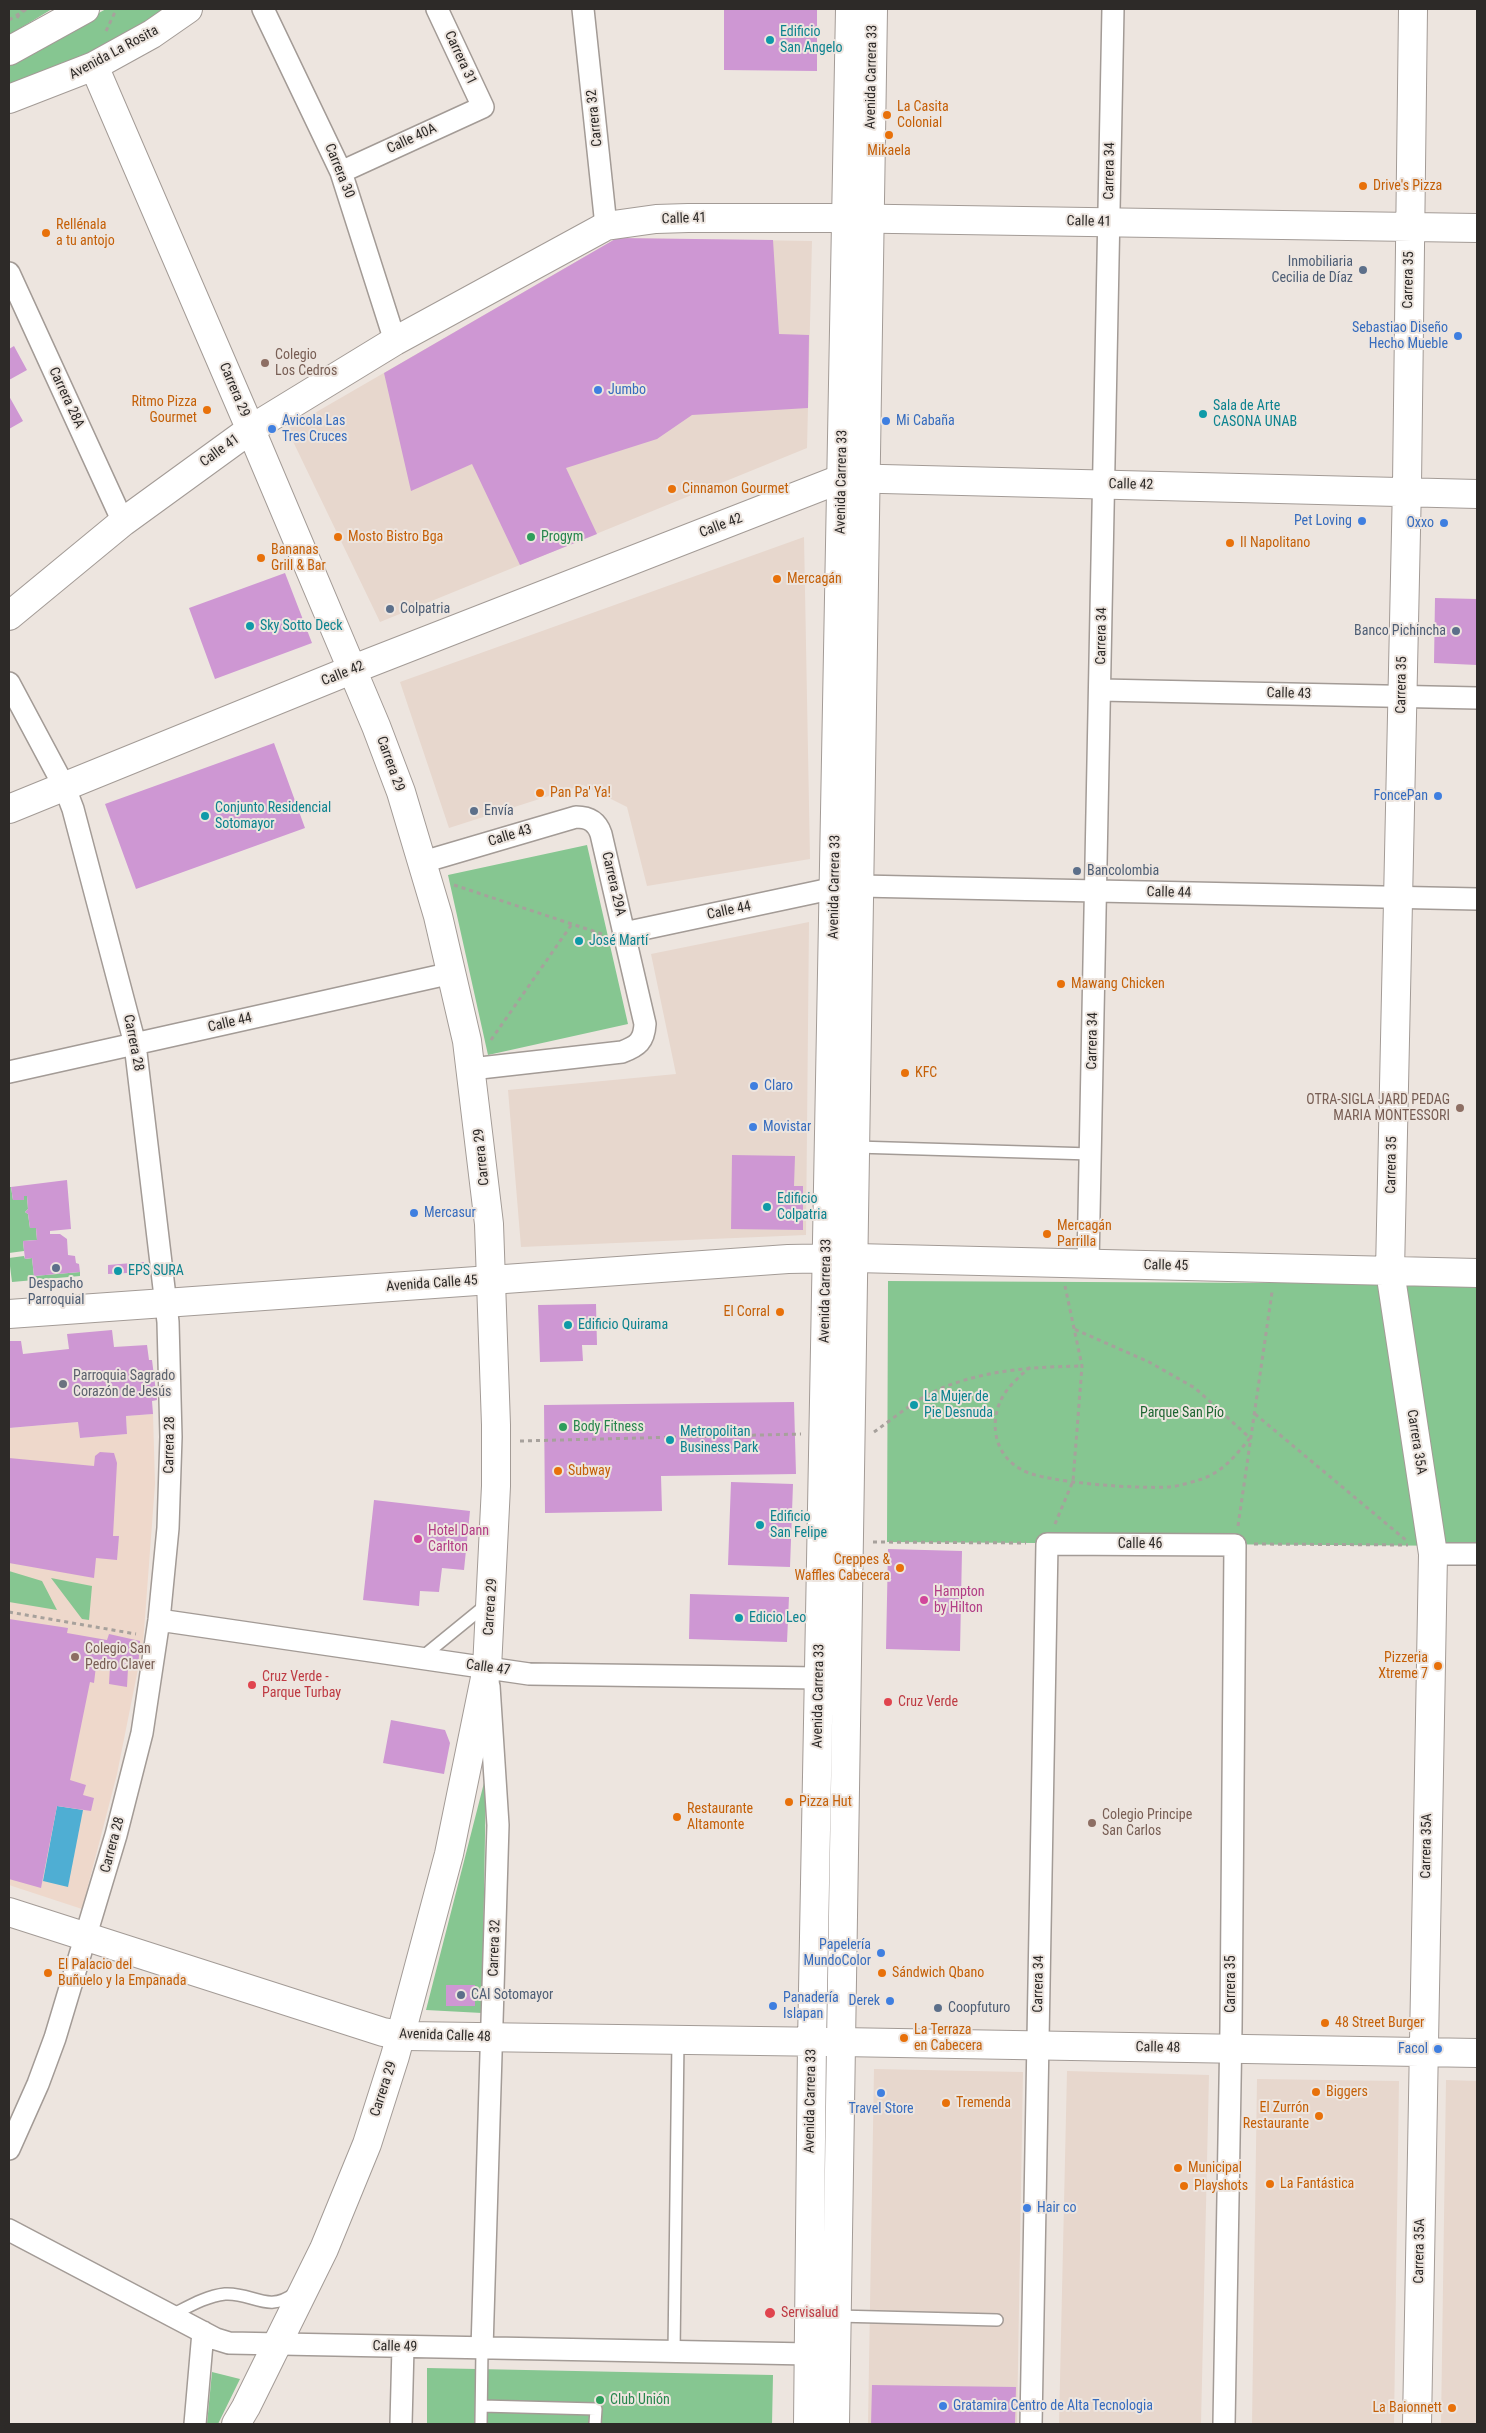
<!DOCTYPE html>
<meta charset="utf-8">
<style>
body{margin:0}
#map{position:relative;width:1486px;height:2433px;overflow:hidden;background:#ede5df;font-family:"Roboto Condensed",sans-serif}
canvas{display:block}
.frame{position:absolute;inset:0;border:10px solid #2d2a28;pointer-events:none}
</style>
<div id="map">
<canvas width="1486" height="2433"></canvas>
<div class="frame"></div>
</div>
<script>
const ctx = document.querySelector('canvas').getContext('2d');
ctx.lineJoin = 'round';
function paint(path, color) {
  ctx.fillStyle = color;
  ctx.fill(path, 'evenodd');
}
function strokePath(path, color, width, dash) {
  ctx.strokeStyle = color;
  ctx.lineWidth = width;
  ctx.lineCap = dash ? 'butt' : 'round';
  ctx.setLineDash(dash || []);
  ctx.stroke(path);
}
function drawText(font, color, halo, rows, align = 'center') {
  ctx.font = font + ' "Roboto Condensed",sans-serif';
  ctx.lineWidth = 4;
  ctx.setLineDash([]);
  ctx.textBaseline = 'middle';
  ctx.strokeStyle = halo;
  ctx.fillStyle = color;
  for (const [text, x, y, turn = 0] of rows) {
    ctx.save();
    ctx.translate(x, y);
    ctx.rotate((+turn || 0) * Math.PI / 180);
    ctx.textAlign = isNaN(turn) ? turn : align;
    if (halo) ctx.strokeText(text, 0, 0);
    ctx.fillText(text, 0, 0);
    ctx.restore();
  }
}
paint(new Path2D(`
 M617,238L812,241L807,448L380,622L287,429Z
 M804,537L810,859L647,886L627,807L583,785L449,828L400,682Z
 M809,922L806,1235L521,1247L508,1090L676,1074L651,954Z
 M874,2069L1023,2072L1017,2424H868Z
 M1067,2071L1209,2075L1201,2424H1059Z
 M1257,2079L1399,2081L1394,2424H1252Z
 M1446,2080L1477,2081V2424H1441Z`), '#e7d7cd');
paint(new Path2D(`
 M153,1414L155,1484L143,1644L117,1774L82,1909L9,1885V1428L78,1422L80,1438L127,1434L126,1416Z`), '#eed8cb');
paint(new Path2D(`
 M9,9H52L9,35Z
 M106,9H172L136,36L9,89V62Z
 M587,845L628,1024L488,1055L448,875Z
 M9,1187H11L13,1200H24V1196H27L28,1209L25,1212L28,1214L30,1228H36L37,1240L23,1241L24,1251L9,1253Z
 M24,1256L25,1259L32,1258L34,1276L80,1272V1276L12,1282L9,1258Z
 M888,1281L1477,1284V1546L887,1542Z
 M9,1571L42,1581L57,1610L9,1602Z
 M51,1578L92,1586L89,1620L82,1619Z
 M486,1775L482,2013L426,2010Z
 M427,2368L773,2375L772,2424H427Z
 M212,2372L240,2379L218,2424H207Z`), '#86c691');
paint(new Path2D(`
 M57,1806L83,1810L68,1887L43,1881Z`), '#4faed3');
paint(new Path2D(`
 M724,9H817V71L724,70Z
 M617,238L773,240L779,334L809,335L808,408L692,415L657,439L566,468L597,534L520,565L472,464L411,491L384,373Z
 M14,346L27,370L9,380V349Z
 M9,396L23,421L9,429Z
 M285,573L312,643L215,679L189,608Z
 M1435,598L1477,599V665L1434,663Z
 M274,743L305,828L136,889L105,804Z
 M732,1155L795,1156L794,1186H803V1230L731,1229Z
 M67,1180L71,1229L50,1231V1234H60L67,1239L68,1255L75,1256L76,1263L79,1264L80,1272L34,1276L32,1258L25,1259L23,1241L37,1240L36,1228H30L28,1214L25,1212L28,1209L27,1196H24V1200H13L11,1187Z
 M144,1262V1266L127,1268V1273L108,1274V1265Z
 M596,1304L597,1345H582L583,1361L540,1362L538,1305Z
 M112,1330L114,1347L147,1345L149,1360H152L157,1400L152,1401L153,1414L126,1416L127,1434L80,1438L78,1422L9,1428V1341H21L23,1354L69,1349L67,1334Z
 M794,1402L796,1474L661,1476L662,1511L545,1513L544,1405Z
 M100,1452L114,1453L117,1463L113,1536H119L117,1560L96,1558L94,1578L9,1563V1458L94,1466L95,1456Z
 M731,1482L793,1484L790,1567L728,1565Z
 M374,1500L470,1511L464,1570L442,1568L439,1592L420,1591L419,1606L363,1600Z
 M888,1549L962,1551L960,1651L886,1649Z
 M690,1594L789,1597L787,1642L689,1639Z
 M9,1619L68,1628L67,1633L107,1640L109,1634L140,1641L138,1670L128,1668L127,1687L109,1684L110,1666H96L94,1683L90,1682L70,1780L86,1785L83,1795L94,1798L91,1811L57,1806L41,1888L9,1879Z
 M391,1720L445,1730L450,1743L444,1774L383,1763Z
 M446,1985H475V2006H446Z
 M872,2385L1016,2387L1015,2424H871Z`), '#ce97d3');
const lane = new Path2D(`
 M856,1147L1091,1154
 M421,1658L486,1605
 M172,2315C188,2307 206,2296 225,2294C252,2292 268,2314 295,2293
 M837,2316L997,2320
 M674,2352L678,2040
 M482,2406L596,2409L595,2424
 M481,2424L482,2349`);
const street = new Path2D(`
 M263,9L341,172L395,341
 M583,9L606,226
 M341,172L483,107L437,9
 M9,273L123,522
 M9,683L65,788L73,809L135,1044L168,1322L171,1437L168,1528L159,1620L142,1733L116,1835L55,2038L38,2084L9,2149
 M1101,690L1477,698
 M423,862L576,817C589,817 597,822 601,834L645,1024C644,1041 638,1046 622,1052L471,1069
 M860,886L1477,899
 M624,933L835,888
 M9,1072L452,973
 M1088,1264L1113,9
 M1433,1554H1477
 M159,1620L529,1674L819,1678
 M9,2230L216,2339L229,2343L809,2354
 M482,2349L498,1825L489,1686
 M195,2424L203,2332
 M401,2424L403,2347
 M1031,2424L1047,1544L1235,1545L1231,2027L1224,2424`);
const secondary = new Path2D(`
 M1413,9L1407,484L1390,1271L1433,1554L1417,2424
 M9,51L85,9
 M94,66L256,442L376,726L401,792L438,916L467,1041L489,1224L496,1425V1486L487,1668L449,1854L395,2056L367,2144L324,2249L246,2407L236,2424
 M9,99L94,66L152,34L188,9
 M9,616L123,522L251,429L395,341L606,226L656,219L688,218H829L1477,228
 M9,809L351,670L843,478L1477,494
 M855,1258L1477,1273
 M840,2042L1477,2053`);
const primary = new Path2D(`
 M9,1314L788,1259L846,1258
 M9,1912L383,2032L406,2036L830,2042
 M808,2424L812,2042L850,9
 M835,2424L873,9`);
strokePath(lane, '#a39b96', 14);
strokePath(street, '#a39b96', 24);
strokePath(secondary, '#a39b96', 30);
strokePath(primary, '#a39b96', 30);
strokePath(new Path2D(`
 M17,18L23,9
 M9,20L27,9
 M106,31L115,12L114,9
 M454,885L602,934
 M491,1040L572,924
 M1030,1367C1019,1377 1006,1388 1000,1402C989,1428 997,1457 1022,1470C1045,1483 1140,1489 1169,1487C1179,1486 1192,1482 1202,1479C1224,1471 1236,1455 1250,1438L1195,1388L1149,1362L1074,1329
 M1255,1414L1407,1541
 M874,1432C894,1418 914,1401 935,1391C982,1370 1031,1367 1082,1366
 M520,1441L801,1434
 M1055,1524L1073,1481L1082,1366L1065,1286
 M1238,1526L1272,1292
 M873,1542L1026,1543
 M1254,1544L1408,1545
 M9,1612L136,1634`), '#a7a19c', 3, [4, 4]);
strokePath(lane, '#fff', 11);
strokePath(street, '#fff', 21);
strokePath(secondary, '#fff', 28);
strokePath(primary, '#fff', 28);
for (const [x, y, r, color] of [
 [770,40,5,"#0f9aa8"],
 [887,115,5,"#e8710a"],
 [889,135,5,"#e8710a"],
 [1363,186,5,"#e8710a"],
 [46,233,5,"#e8710a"],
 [1363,270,5,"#5c6f8a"],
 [1458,336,5,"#3f7fe0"],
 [265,363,5,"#8d6e63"],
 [598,390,5,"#3f7fe0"],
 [207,410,5,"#e8710a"],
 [1203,414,5,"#0f9aa8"],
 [886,421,5,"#3f7fe0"],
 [272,429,5,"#3f7fe0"],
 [672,489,5,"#e8710a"],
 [1362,521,5,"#3f7fe0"],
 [1444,523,5,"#3f7fe0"],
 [338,537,5,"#e8710a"],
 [531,537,5,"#2e9e5b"],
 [1230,543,5,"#e8710a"],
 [261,558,5,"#e8710a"],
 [777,579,5,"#e8710a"],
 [390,609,5,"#5c6f8a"],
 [250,626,5,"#0f9aa8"],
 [1456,631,5,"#5c6f8a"],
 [540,793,5,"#e8710a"],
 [1438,796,5,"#3f7fe0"],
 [474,811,5,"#5c6f8a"],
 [205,816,5,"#0f9aa8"],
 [1077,871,5,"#5c6f8a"],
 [579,941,5,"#0f9aa8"],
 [1061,984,5,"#e8710a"],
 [905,1073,5,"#e8710a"],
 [754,1086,5,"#3f7fe0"],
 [1460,1108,5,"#8d6e63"],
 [753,1127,5,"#3f7fe0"],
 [767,1207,5,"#0f9aa8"],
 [414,1213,5,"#3f7fe0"],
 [1047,1234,5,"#e8710a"],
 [56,1268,5,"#5c6f8a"],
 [118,1271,5,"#0f9aa8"],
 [780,1312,5,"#e8710a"],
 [568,1325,5,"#0f9aa8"],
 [63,1384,5,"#6b7280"],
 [914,1405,5,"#0f9aa8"],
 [563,1427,5,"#2e9e5b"],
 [670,1440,5,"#0f9aa8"],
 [558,1471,5,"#e8710a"],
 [760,1525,5,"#0f9aa8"],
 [418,1539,5,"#d1479c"],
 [900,1568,5,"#e8710a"],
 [924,1600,5,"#d1479c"],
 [739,1618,5,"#0f9aa8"],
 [75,1657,5,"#8d6e63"],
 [1438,1666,5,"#e8710a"],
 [252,1685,5,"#e0444e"],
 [888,1702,5,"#e0444e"],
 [789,1802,5,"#e8710a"],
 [677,1817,5,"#e8710a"],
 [1092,1823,5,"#8d6e63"],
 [881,1953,5,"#3f7fe0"],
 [48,1973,5,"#e8710a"],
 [882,1973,5,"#e8710a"],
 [461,1995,5,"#5c6f8a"],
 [890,2001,5,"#3f7fe0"],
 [773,2006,5,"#3f7fe0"],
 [938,2008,5,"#5c6f8a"],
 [1325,2023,5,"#e8710a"],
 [904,2038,5,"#e8710a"],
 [1438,2049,5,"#3f7fe0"],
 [1316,2092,5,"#e8710a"],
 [881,2093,5,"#3f7fe0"],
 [946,2103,5,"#e8710a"],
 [1319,2116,5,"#e8710a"],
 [1178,2168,5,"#e8710a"],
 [1270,2184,5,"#e8710a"],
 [1184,2186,5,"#e8710a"],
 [1027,2208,5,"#3f7fe0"],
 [770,2313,6,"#e0444e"],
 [600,2400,5,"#2e9e5b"],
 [943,2406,5,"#3f7fe0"],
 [1452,2408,5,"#e8710a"]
]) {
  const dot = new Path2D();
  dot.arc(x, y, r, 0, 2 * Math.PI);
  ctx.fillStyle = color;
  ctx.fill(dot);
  strokePath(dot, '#ede5df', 2);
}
drawText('14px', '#0d838f', '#ede5df', [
 ["Edificio",780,32],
 ["San Angelo",780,48],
 ["Sala de Arte",1213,406],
 ["CASONA UNAB",1213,422],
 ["Sky Sotto Deck",260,626],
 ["Conjunto Residencial",215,808],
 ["Sotomayor",215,824],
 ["José Martí",589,941],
 ["Edificio",777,1199],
 ["Colpatria",777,1215],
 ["EPS SURA",128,1271],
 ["Edificio Quirama",578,1325],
 ["La Mujer de",924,1397],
 ["Pie Desnuda",924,1413],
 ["Metropolitan",680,1432],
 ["Business Park",680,1448],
 ["Edificio",770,1517],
 ["San Felipe",770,1533],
 ["Edicio Leo",749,1618]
], 'left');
drawText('14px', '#2d2a28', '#ede5df', [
 ["Avenida La Rosita",114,53,-28],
 ["Carrera 31",460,58,65],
 ["Avenida Carrera 33",872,77,-89],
 ["Carrera 32",595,118,-96],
 ["Calle 40A",412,139,-25],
 ["Carrera 30",339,171,68],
 ["Carrera 34",1110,171,-89],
 ["Calle 41",684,219,-2],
 ["Calle 41",1089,222,1],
 ["Carrera 35",1409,280,-89],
 ["Carrera 29",234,390,67],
 ["Carrera 28A",66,398,65],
 ["Calle 41",220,451,-36],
 ["Avenida Carrera 33",842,482,-89],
 ["Calle 42",1131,485,1],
 ["Calle 42",721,526,-21],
 ["Carrera 34",1102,636,-89],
 ["Calle 42",343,674,-22],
 ["Carrera 35",1402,685,-89],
 ["Calle 43",1289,694,1],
 ["Carrera 29",390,764,70],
 ["Calle 43",510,836,-17],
 ["Carrera 29A",613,884,77],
 ["Avenida Carrera 33",835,887,-89],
 ["Calle 44",1169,893,1],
 ["Calle 44",729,911,-12],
 ["Calle 44",230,1023,-13],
 ["Carrera 34",1093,1041,-89],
 ["Carrera 28",133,1043,79],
 ["Carrera 29",482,1157,-96],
 ["Carrera 35",1392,1165,-89],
 ["Calle 45",1166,1266,1],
 ["Avenida Calle 45",432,1284,-4],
 ["Avenida Carrera 33",826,1291,-89],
 ["Carrera 35A",1416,1442,81],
 ["Carrera 28",170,1445,-89],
 ["Calle 46",1140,1544],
 ["Carrera 29",491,1607,-86],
 ["Calle 47",488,1668,8],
 ["Avenida Carrera 33",819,1696,-89],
 ["Carrera 28",113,1845,-75],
 ["Carrera 35A",1427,1846,-89],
 ["Carrera 32",495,1948,-88],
 ["Carrera 34",1039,1984,-89],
 ["Carrera 35",1231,1984,-90],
 ["Avenida Calle 48",445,2036,2],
 ["Calle 48",1158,2048,1],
 ["Carrera 29",384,2089,-72],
 ["Avenida Carrera 33",811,2101,-89],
 ["Carrera 35A",1420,2251,-89],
 ["Calle 49",395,2347,1]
]);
drawText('14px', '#c56008', '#ede5df', [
 ["La Casita",897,107],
 ["Colonial",897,123],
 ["Mikaela",889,151,"center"],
 ["Drive's Pizza",1373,186],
 ["Rellénala",56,225],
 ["a tu antojo",56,241],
 ["Ritmo Pizza",197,402,"right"],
 ["Gourmet",197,418,"right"],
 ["Cinnamon Gourmet",682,489],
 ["Mosto Bistro Bga",348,537],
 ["Il Napolitano",1240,543],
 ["Bananas",271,550],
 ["Grill & Bar",271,566],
 ["Mercagán",787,579],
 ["Pan Pa' Ya!",550,793],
 ["Mawang Chicken",1071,984],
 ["KFC",915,1073],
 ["Mercagán",1057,1226],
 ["Parrilla",1057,1242],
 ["El Corral",770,1312,"right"],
 ["Subway",568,1471],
 ["Creppes &",890,1560,"right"],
 ["Waffles Cabecera",890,1576,"right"],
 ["Pizzeria",1428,1658,"right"],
 ["Xtreme 7",1428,1674,"right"],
 ["Pizza Hut",799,1802],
 ["Restaurante",687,1809],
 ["Altamonte",687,1825],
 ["El Palacio del",58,1965],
 ["Buñuelo y la Empanada",58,1981],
 ["Sándwich Qbano",892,1973],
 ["48 Street Burger",1335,2023],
 ["La Terraza",914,2030],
 ["en Cabecera",914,2046],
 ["Biggers",1326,2092],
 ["Tremenda",956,2103],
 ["El Zurrón",1309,2108,"right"],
 ["Restaurante",1309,2124,"right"],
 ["Municipal",1188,2168],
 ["La Fantástica",1280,2184],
 ["Playshots",1194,2186],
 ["La Baionnett",1442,2408,"right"]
], 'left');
drawText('14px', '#4e5e75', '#ede5df', [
 ["Inmobiliaria",1353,262,"right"],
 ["Cecilia de Díaz",1353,278,"right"],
 ["Colpatria",400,609],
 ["Banco Pichincha",1446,631,"right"],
 ["Envía",484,811],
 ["Bancolombia",1087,871],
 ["Despacho",56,1284,"center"],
 ["Parroquial",56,1300,"center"],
 ["CAI Sotomayor",471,1995],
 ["Coopfuturo",948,2008]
], 'left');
drawText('14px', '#366cbe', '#ede5df', [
 ["Sebastiao Diseño",1448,328,"right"],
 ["Hecho Mueble",1448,344,"right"],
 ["Jumbo",608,390],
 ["Avicola Las",282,421],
 ["Tres Cruces",282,437],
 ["Mi Cabaña",896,421],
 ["Pet Loving",1352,521,"right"],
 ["Oxxo",1434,523,"right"],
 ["FoncePan",1428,796,"right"],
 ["Claro",764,1086],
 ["Movistar",763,1127],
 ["Mercasur",424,1213],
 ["Papelería",871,1945,"right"],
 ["MundoColor",871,1961,"right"],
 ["Panadería",783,1998],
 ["Islapan",783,2014],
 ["Derek",880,2001,"right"],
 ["Facol",1428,2049,"right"],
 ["Travel Store",881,2109,"center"],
 ["Hair co",1037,2208],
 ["Gratamira Centro de Alta Tecnologia",953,2406]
], 'left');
drawText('14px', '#785e54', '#ede5df', [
 ["Colegio",275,355],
 ["Los Cedros",275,371],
 ["OTRA-SIGLA JARD PEDAG",1450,1100,"right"],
 ["MARIA MONTESSORI",1450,1116,"right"],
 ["Colegio San",85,1649],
 ["Pedro Claver",85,1665],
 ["Colegio Principe",1102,1815],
 ["San Carlos",1102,1831]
], 'left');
drawText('14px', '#27864d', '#ede5df', [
 ["Progym",541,537],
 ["Body Fitness",573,1427],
 ["Club Unión",610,2400]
], 'left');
drawText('14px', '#5b616d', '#ede5df', [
 ["Parroquia Sagrado",73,1376],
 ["Corazón de Jesús",73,1392]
], 'left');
drawText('14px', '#1e6532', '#ede5df', [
 ["Parque San Pío",1182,1413]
]);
drawText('14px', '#b23c85', '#ede5df', [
 ["Hotel Dann",428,1531],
 ["Carlton",428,1547],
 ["Hampton",934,1592],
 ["by Hilton",934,1608]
], 'left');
drawText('14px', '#be3a42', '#ede5df', [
 ["Cruz Verde -",262,1677],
 ["Parque Turbay",262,1693],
 ["Cruz Verde",898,1702],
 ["Servisalud",781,2313]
], 'left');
</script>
